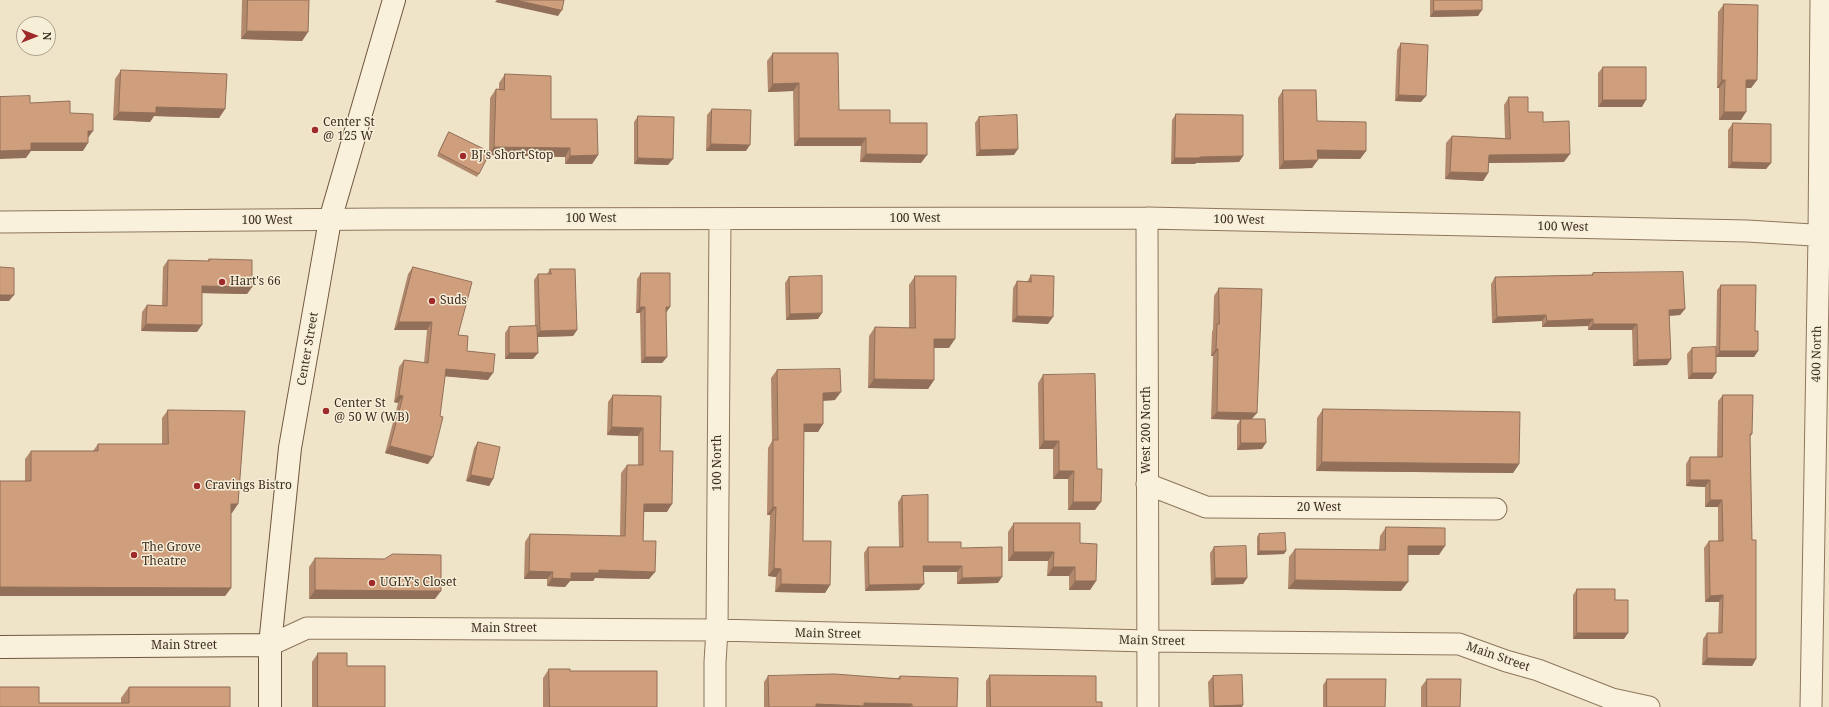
<!DOCTYPE html>
<style>
body{margin:0}
#map{position:relative;width:1829px;height:707px;overflow:hidden;background:#f0e4c8;font-family:"Noto Serif",serif}
canvas{display:block}
.north{position:absolute;left:16px;top:16px;width:40px;height:40px;box-sizing:border-box;background:#f7eed8;border:1px solid #ada18e;border-radius:50%;rotate:90deg;font-size:11px;font-weight:700;line-height:16px;text-align:center;color:#3d2e20}
.north::after{content:'';display:block;margin:auto;width:14px;height:18px;background:#9e2a2b;clip-path:polygon(50% 0,100% 100%,50% 72%,0 100%)}
</style>
<div id="map">
<canvas width="1829" height="707"></canvas>
<div class="north">N</div>
</div>
<script>
const ctx = document.querySelector('canvas').getContext('2d');
ctx.lineJoin = 'round';
function strokePath(path, color, width, dash) {
  ctx.strokeStyle = color;
  ctx.lineWidth = width;
  ctx.lineCap = dash ? 'butt' : 'round';
  ctx.setLineDash(dash || []);
  ctx.stroke(path);
}
function paint(path, color) {
  ctx.fillStyle = color;
  ctx.fill(path, 'evenodd');
}
function drawText(font, color, halo, rows, align = 'center') {
  ctx.font = font + ' "Noto Serif",serif';
  ctx.lineWidth = 3;
  ctx.setLineDash([]);
  ctx.textBaseline = 'middle';
  ctx.strokeStyle = halo;
  ctx.fillStyle = color;
  for (const [text, x, y, turn = 0] of rows) {
    ctx.save();
    ctx.translate(x, y);
    ctx.rotate((+turn || 0) * Math.PI / 180);
    ctx.textAlign = isNaN(turn) ? turn : align;
    if (halo) ctx.strokeText(text, 0, 0);
    ctx.fillText(text, 0, 0);
    ctx.restore();
  }
}
const street = new Path2D(`
 M1147,218L1148,707
 M0,222L383,219L1147,218L1747,231L1829,236
 M1147,484L1206,507L1496,509
 M270,645L307,628L717,630L1148,641L1459,644L1506,661L1538,670L1612,699L1649,707
 M715,707V662L717,630L720,219
 M1811,707L1819,235L1821,0`);
const secondary = new Path2D(`
 M0,647L270,645
 M270,707V645L290,448L330,220L394,0`);
strokePath(street, '#8d765c', 23);
strokePath(secondary, '#6f573f', 24);
strokePath(street, '#faf1dc', 21);
strokePath(secondary, '#faf1dc', 22);
paint(new Path2D(`
 M242,0H309L308,32L302,41L241,39Z
 M1430,0H1482L1478,16L1430,17Z
 M1724,4L1757,80L1751,88H1746L1741,120H1719V88H1717L1718,12Z
 M1401,43L1421,102L1395,101L1397,50Z
 M773,53L839,110L890,123L921,163L860,162L861,146H794L793,91L768,92L767,61Z
 M1603,67L1642,107H1598V73Z
 M121,70L225,109L219,118L154,116L150,122L113,120L115,79Z
 M505,74L551,119L598,155L592,164H565V157L489,155L477,177L437,156L447,135L449,132L489,152L490,98L496,89L499,90V83Z
 M1283,90L1317,121L1366,151L1360,159H1317L1312,168L1279,169L1278,98Z
 M1509,97L1528,112L1543,122L1564,162L1489,163L1488,173L1483,181L1445,179L1446,143L1452,136L1505,138L1504,105Z
 M712,109L746,151H706L707,115Z
 M1176,114L1243,156L1239,162L1196,163L1195,164H1171L1172,120Z
 M638,116L668,165L634,164V122Z
 M979,117L1014,155L976,156L975,123Z
 M1733,123L1771,163L1766,169L1728,168V130Z
 M209,259L252,287L247,294L202,293L197,332L141,331L142,312L147,305H162L163,267L168,260L208,261Z
 M413,267L458,335L467,351L488,380L445,376L428,464L385,453L398,403L394,402L399,367L404,360L424,363L427,330H394L408,274Z
 M550,269L577,330L573,336L537,337L533,359H505V333L509,327L535,326L534,280L538,274H547Z
 M641,273L667,357L662,363H641L640,313H636L637,279Z
 M1593,273L1685,309L1680,315L1669,316L1671,359L1667,365L1633,366L1632,330H1588V326L1542,327V321L1492,323L1491,284L1495,277L1591,275Z
 M1031,275L1048,324L1012,322L1013,288L1017,281L1027,282Z
 M915,276L949,348H934V380L928,389L868,388L869,336L875,327L909,328V285Z
 M789,277L818,319L786,320L785,283Z
 M1721,285L1755,331L1758,351L1754,357H1716L1717,290Z
 M1219,288L1252,419L1262,449L1237,450V425L1240,420L1211,419L1213,356H1211L1212,332L1213,329L1214,296Z
 M1692,348L1712,379H1688L1687,354Z
 M777,370L835,400L823,401V424L818,432H804L803,541L830,585L825,593L775,592L776,577L768,576L770,515H767L768,448L772,441L771,378Z
 M1043,375L1095,510H1068V479H1053V449H1039L1038,383Z
 M613,395L661,396L660,451L667,512H644L643,541L655,572L649,579L595,578L593,581H570L565,587L547,586V579H524L525,542L530,534L620,536L621,473L627,465H638V436L607,435L608,402Z
 M1723,395L1752,434L1750,437L1752,540L1756,659L1752,666L1702,665L1703,639L1707,633H1718L1719,602H1705L1704,548L1709,541H1718V507H1705V487L1686,486V464L1690,457H1717L1718,401Z
 M1323,409L1519,464L1513,473L1316,471L1317,418Z
 M168,410L232,513H231V588L225,596H0V481H25V459L31,451H93L98,444H162V418Z
 M478,442L493,479L489,486L466,481L474,448Z
 M902,496L928,542L961,548L998,583L957,584V572H924L919,590L865,591L864,553L868,547H899L898,502Z
 M1014,523L1080,543L1096,581L1090,590H1069V576H1047L1048,561H1008V532Z
 M1386,527L1439,555H1408L1401,591L1288,589L1289,557L1295,549L1379,550L1380,536Z
 M1259,534L1286,551L1284,554L1257,555V537Z
 M1214,547L1247,578L1243,584L1211,585L1210,553Z
 M315,558L435,599H309V567Z
 M1577,589L1615,600L1624,639H1573V595Z
 M318,653L347,666L385,707H312V662Z
 M549,669L570,671L657,707H543V678Z
 M990,675L1096,702L1102,707H986V681Z
 M768,676L898,678L900,676L957,707H764V682Z
 M1213,676L1242,707H1209L1208,682Z
 M1327,679L1385,707H1323V685Z
 M1427,679L1460,707H1421V687Z
 M129,687L230,707L39,703H121V698Z`), '#b2896c');
paint(new Path2D(`
 M497,0H516L562,10L558,16L495,2Z
 M1482,10L1478,16L1430,17L1434,11Z
 M247,31L308,32L302,41L241,39Z
 M1722,80H1725L1719,88H1717Z
 M1746,80H1757L1751,88H1741Z
 M799,83L793,91L768,92L773,84Z
 M1399,95L1426,96L1421,102L1395,101Z
 M1603,100H1646L1642,107H1598Z
 M156,107L225,109L219,118L154,116L150,122L113,120L119,112Z
 M1724,112H1746L1741,120H1719Z
 M88,131H93L88,138Z
 M799,138H866L861,146H794Z
 M31,143H88L83,151H31L26,158L0,159V151Z
 M711,144L750,145L746,151H706Z
 M494,147L570,148L565,157L488,155Z
 M1018,149L1014,155L976,156L980,150Z
 M1317,150L1366,151L1360,159L1312,158Z
 M866,154L927,155L921,163L860,162Z
 M1570,154L1564,162L1484,163L1489,155Z
 M598,155L592,164H565L570,156Z
 M1243,156L1239,162L1196,163L1195,164H1171L1175,158Z
 M638,158L673,159L668,165L634,164Z
 M1318,160L1312,168L1279,169L1284,161Z
 M1732,162L1771,163L1766,169L1728,168Z
 M1450,172L1488,173L1483,181L1445,179Z
 M202,286L252,287L247,294L197,293Z
 M0,295H14L9,301H0Z
 M640,307H645L640,313H636Z
 M666,307H670L666,313Z
 M1685,309L1680,315L1664,316L1669,310Z
 M822,313L818,319L786,320L790,314Z
 M1546,315L1542,321L1492,323L1497,317Z
 M1017,316L1053,317L1048,324L1012,322Z
 M1593,319L1588,326L1542,327L1547,321Z
 M399,322H432L427,330H394Z
 M146,324L202,325L197,332L141,331Z
 M1593,324H1637L1632,330H1588Z
 M577,330L573,336L535,337L540,331Z
 M934,339H955L949,348H928Z
 M1216,349H1218L1213,356H1211Z
 M1720,351H1758L1754,357H1716Z
 M509,353H538L533,359H505Z
 M645,357H667L662,363H641Z
 M1671,359L1667,365L1633,366L1638,360Z
 M446,369L493,373L488,380L441,376Z
 M1692,373H1716L1712,379H1688Z
 M874,379L934,380L928,389L868,388Z
 M841,392L835,400L817,401L823,393Z
 M399,395L403,396L398,403L394,402Z
 M1217,412L1257,413L1251,420L1211,419Z
 M804,424H823L818,432H799Z
 M612,427L643,428L638,436L607,435Z
 M1044,441H1059L1053,449H1039Z
 M1241,443H1266L1262,449L1237,450Z
 M390,446L433,457L428,464L385,453Z
 M1322,462L1519,464L1513,473L1316,471Z
 M1059,471H1074L1068,479H1053Z
 M471,475L493,479L489,486L466,481Z
 M1690,480H1710L1705,487L1686,486Z
 M1710,500H1722L1718,507H1705Z
 M1073,502H1101L1095,510H1068Z
 M231,504H238L232,513H225Z
 M644,504H672L667,512H639Z
 M773,507H776L770,515H767Z
 M1408,546H1445L1439,555H1402Z
 M1259,551H1286L1284,554L1257,555Z
 M1014,552H1054L1048,561H1008Z
 M923,566H962L957,572H919Z
 M1053,567H1075L1069,576H1047Z
 M774,568L781,569L776,577L768,576Z
 M599,570L655,572L649,579L595,578L593,581H570L565,587L547,586L552,578L571,573Z
 M529,571L553,572L547,579H524Z
 M1002,577L998,583L957,584L962,578Z
 M1215,578H1247L1243,584L1211,585Z
 M1295,580L1408,582L1401,591L1288,589Z
 M1075,581H1096L1090,590H1069Z
 M781,584L830,585L825,593L775,592Z
 M924,584L919,590L865,591L869,585Z
 M0,587L231,588L225,596H0Z
 M315,590L441,591L435,599H309Z
 M1723,595L1719,602H1705L1710,596Z
 M1577,633H1628L1624,639H1573Z
 M1707,658L1756,659L1752,666L1702,665Z
 M864,703L912,704L910,707H814L816,704Z
 M1243,705L1242,707H1213L1214,706Z`), '#916f58');
const building = new Path2D(`
 M248,0H309L308,32L247,31Z
 M516,0H564L562,10Z
 M1434,0H1482V10L1434,11Z
 M1724,4L1758,5L1757,80H1746V112H1724L1725,80H1722Z
 M1401,43L1428,45L1426,96L1399,95Z
 M773,53H838L839,110H890V123H927V155L866,154V138H799V83L773,84Z
 M1603,67H1646V100H1603Z
 M121,70L227,74L225,109L156,107V113L119,112Z
 M505,74L551,76V119H597L598,155L570,156V148L494,147L496,89L504,90Z
 M1283,90H1316L1317,121L1366,122V151L1317,150L1318,160L1284,161Z
 M30,96V103L70,101V113L93,114V131H88V143H31V150L0,151V97Z
 M1509,97H1528V112H1543V122L1569,121L1570,154L1489,155L1488,173L1450,172L1452,136L1510,139Z
 M712,109L751,110L750,145L711,144Z
 M1176,114L1243,115V156L1200,157L1199,158H1175Z
 M1017,115L1018,149L980,150L979,117Z
 M638,116L674,117L673,159L638,158Z
 M1733,123L1771,124V163L1732,162Z
 M449,132L490,152L479,174L439,153Z
 M209,259L252,260V287L202,286V325L146,324L147,305L167,306L168,260L209,261Z
 M0,267L14,268V295H0Z
 M413,267L472,282L458,335L468,336L467,351L495,354L493,373L446,369L440,416L443,417L433,457L390,446L403,396L399,395L404,360L428,363L432,322H399Z
 M550,269H575L577,330L540,331L538,274H551Z
 M1683,272L1685,309L1669,310L1671,359L1638,360L1637,324H1593V319L1547,321L1546,315L1497,317L1495,277L1593,275V273Z
 M641,273H670V307H666L667,357H645V307H640Z
 M1031,275L1054,276L1053,317L1017,316V281L1031,282Z
 M822,276V313L790,314L789,277Z
 M915,276H956L955,339H934V380L874,379L875,327L915,328Z
 M1721,285H1756L1755,331H1758V351H1720Z
 M1219,288L1262,289L1257,413L1217,412L1218,349H1216L1217,324H1219Z
 M537,326L538,353H509V327Z
 M1716,347V373H1692V348Z
 M840,369L841,392L823,393V424H804L803,541H831L830,585L781,584V569L774,568L776,507H773V440H778L777,370Z
 M1095,374L1097,469H1102L1101,502H1073L1074,471H1059V441H1044L1043,375Z
 M613,395L661,396L660,451H673L672,504H644L643,541H656L655,572L599,570V573H571V579L552,578L553,572L529,571L530,534L625,536L627,465H643V428L612,427Z
 M1723,395H1753L1752,434H1750L1752,540H1756V659L1707,658V633H1722L1723,595L1710,596L1709,541H1723L1722,500H1710V480H1690V457H1722Z
 M1323,409L1520,412L1519,464L1322,462Z
 M168,410L245,411L238,504H231V588L0,587V481H31V451H98V444H168Z
 M1241,419H1265L1266,443H1241Z
 M478,442L500,447L493,479L471,475Z
 M928,495V542H961V548L1002,547V577L962,578V566H923L924,584L869,585L868,547H903L902,496Z
 M1014,523H1080V543L1097,544L1096,581H1075V567H1053L1054,552H1014Z
 M1386,527L1445,528V546H1408V582L1295,580V549L1385,550Z
 M1285,533L1286,551H1259V534Z
 M1246,546L1247,578H1215L1214,547Z
 M393,554L441,555V591L315,590V558L384,559Z
 M1577,589H1615V600H1628V633H1577Z
 M318,653H347V666H385V707H318Z
 M549,669H570V671H657V707H550Z
 M835,674L900,679V676L958,678L957,707H912V704L864,703V706L816,704V707H769L768,676Z
 M990,675L1096,676V702H1102V707H991Z
 M1242,675L1243,705L1214,706L1213,676Z
 M1327,679H1386L1385,707H1327Z
 M1427,679H1461L1460,707H1427Z
 M0,687H39V703H129V687H230V707H0Z`);
paint(building, '#cf9f7d');
strokePath(building, '#916f58', 1);
for (const [x, y, r, color] of [
 [315,130,4,"#9e2a2b"],
 [463,156,4,"#9e2a2b"],
 [222,282,4,"#9e2a2b"],
 [432,301,4,"#9e2a2b"],
 [326,411,4,"#9e2a2b"],
 [197,486,4,"#9e2a2b"],
 [134,555,4,"#9e2a2b"],
 [372,583,4,"#9e2a2b"]
]) {
  const dot = new Path2D();
  dot.arc(x, y, r, 0, 2 * Math.PI);
  ctx.fillStyle = color;
  ctx.fill(dot);
  strokePath(dot, '#f7eed8', 1.5);
}
drawText('12px', '#3d2e20', '#f7eed8', [
 ["Center St",323,123],
 ["@ 125 W",323,137],
 ["BJ's Short Stop",471,156],
 ["Hart's 66",230,282],
 ["Suds",440,301],
 ["Center St",334,404],
 ["@ 50 W (WB)",334,418],
 ["Cravings Bistro",205,486],
 ["The Grove",142,548],
 ["Theatre",142,562],
 ["UGLY's Closet",380,583]
], 'left');
drawText('12px', '#3d2e20', '#f7eed8', [
 ["100 West",591,219],
 ["100 West",915,219],
 ["100 West",1239,220,1],
 ["100 West",267,221],
 ["100 West",1563,227,1],
 ["Center Street",308,349,-80],
 ["400 North",1817,354,-89],
 ["West 200 North",1147,430,-90],
 ["100 North",718,463,-90],
 ["20 West",1319,508],
 ["Main Street",504,629],
 ["Main Street",828,634,1],
 ["Main Street",1152,641,1],
 ["Main Street",184,646],
 ["Main Street",1498,657,19]
]);
</script>
